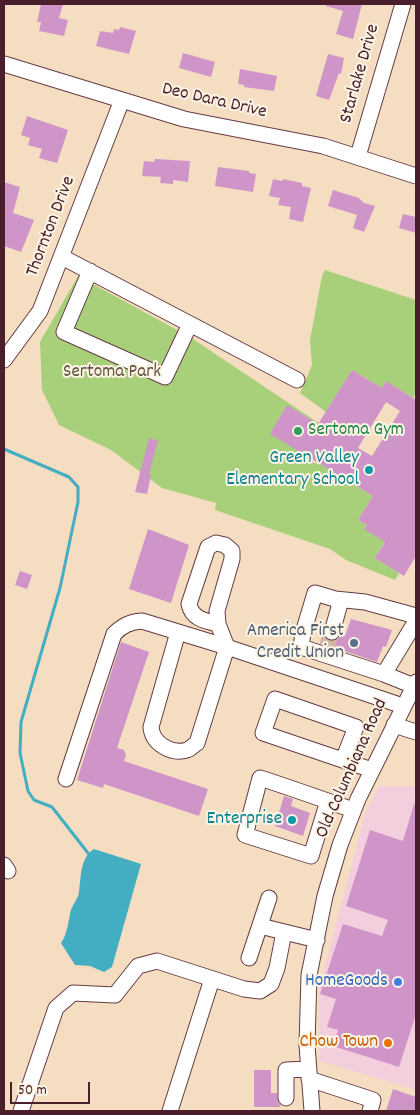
<!DOCTYPE html>
<style>
body{margin:0}
#map{position:relative;width:420px;height:1115px;overflow:hidden;background:#f5ddc1;font-family:Dekko,sans-serif}
canvas{display:block}
.frame{position:absolute;inset:0;border:5px solid #4a1f2b;pointer-events:none}
.scale{position:absolute;left:10px;top:1082px;width:80px;height:22px;box-sizing:border-box;border:2px solid #4a1f2b;border-top:0;padding-left:6px;font-size:15px;line-height:18px;white-space:nowrap;color:#4a1f2b;-webkit-text-stroke:4px #fcf5e5;paint-order:stroke}
</style>
<div id="map">
<canvas width="420" height="1115"></canvas>
<div class="frame"></div>
<div class="scale">50 m</div>
</div>
<script>
const ctx = document.querySelector('canvas').getContext('2d');
ctx.lineJoin = 'round';
function paint(path, color) {
  ctx.fillStyle = color;
  ctx.fill(path, 'evenodd');
}
function strokePath(path, color, width, dash) {
  ctx.strokeStyle = color;
  ctx.lineWidth = width;
  ctx.lineCap = dash ? 'butt' : 'round';
  ctx.setLineDash(dash || []);
  ctx.stroke(path);
}
function drawText(font, color, halo, rows, align = 'center') {
  ctx.font = font + ' Dekko,sans-serif';
  ctx.lineWidth = 4;
  ctx.setLineDash([]);
  ctx.textBaseline = 'middle';
  ctx.strokeStyle = halo;
  ctx.fillStyle = color;
  for (const [text, x, y, turn = 0] of rows) {
    ctx.save();
    ctx.translate(x, y);
    ctx.rotate((+turn || 0) * Math.PI / 180);
    ctx.textAlign = isNaN(turn) ? turn : align;
    if (halo) ctx.strokeText(text, 0, 0);
    ctx.fillText(text, 0, 0);
    ctx.restore();
  }
}
paint(new Path2D(`
 M379,786H416V1090L320,1061L319,989L365,814Z`), '#f3cfde');
paint(new Path2D(`
 M325,270L416,300V393L413,398L386,381L382,388L352,370L326,412L300,393L312,365L310,340L322,276Z
 M78,276L190,337L326,428L307,461L322,465L373,496L358,520L367,525L364,528L387,538L375,558L399,573L395,580L346,560L330,549L215,510L216,503L162,488L111,450L59,425L42,390L40,342Z`), '#a8d07a');
paint(new Path2D(`
 M94,849L141,864L112,967L104,972L90,966L75,965L61,943C68,933 68,921 71,910C73,904 78,899 79,892C81,878 80,857 94,849Z`), '#43adc2');
strokePath(new Path2D(`
 M4,449L69,477L78,487V502L60,588L21,722L20,753L28,791L34,800L52,807L88,853`), '#43adc2', 3);
paint(new Path2D(`
 M41,4H63L59,18L68,20L64,36L39,31L41,22H37Z
 M327,4H362L353,39L336,34L343,11L326,6Z
 M120,27L136,31L129,54L96,46L100,31L113,33L114,29L119,30Z
 M183,53L215,62L211,77L179,68Z
 M328,54L344,58L341,74L339,73L329,100L316,96Z
 M240,69L277,76L274,91L244,87V85L238,84Z
 M27,116L68,130L57,163L39,158L42,149L28,145L30,138L21,135Z
 M155,159L190,161L188,182L173,180V184L160,183L161,177L142,176L144,161L154,162Z
 M218,167L249,171V173L256,174L253,192L215,186Z
 M273,179L282,181L283,179L302,183V186L311,188L303,222L289,219L291,207L278,205L280,198L269,196Z
 M4,182L20,187L13,213L34,220L21,252L4,246Z
 M333,190L359,198L364,203L375,206L364,232L353,228L357,215L328,206Z
 M403,214L416,217V233L399,228Z
 M352,370L382,388L386,381L416,400V556L404,576L375,558L385,542L364,529L367,525L358,520L373,496L270,434L287,405L318,424ZM386,402L400,411L372,456L358,448Z
 M149,438L158,441L149,474L151,475L147,494L135,492Z
 M148,529L189,545L171,603L129,589Z
 M20,571L32,575L27,589L15,585Z
 M351,619L392,630L386,647L383,646L377,662L320,643L323,632L325,638L330,641L338,639L341,635L345,636Z
 M121,642L149,652L117,748L124,750L126,755L124,761L208,789L199,816L104,784L103,788L77,780Z
 M284,796L293,799L291,806L310,813L303,836L275,826Z
 M414,804H416V1014L399,1067L333,1046L338,1030L327,1027L336,999L320,994L343,924L382,936L388,920L346,906L370,830L403,841Z
 M254,1070H271V1093H277L278,1102L281,1107H254Z
 M393,1089L416,1097V1111H386Z`), '#cf95c9');
strokePath(new Path2D(`
 M327,646L332,632`), '#d3b7a3', 15, [15, 8]);
const minor = new Path2D(`
 M4,64L184,119L323,146L416,176
 M358,156L403,4
 M62,257L297,380
 M90,271L64,332L165,377L190,324
 M4,360L40,311L122,100
 M218,624C205,621 192,619 189,604L208,547L216,543L225,545L232,551V559L217,611L218,624L227,647L403,706
 M332,632L341,600
 M384,674L416,621
 M414,686L384,674L301,647L303,633L315,593L335,599L365,602L416,616
 M394,725L416,732
 M343,760L356,727L275,699L263,733L372,770
 M66,779L114,634C122,626 129,622 142,621L227,647L197,743C194,745 190,749 187,750C171,755 152,743 151,727L178,632
 M328,801L311,856L245,835L260,778C291,788 322,799 353,810
 M4,865L8,871
 M260,926L317,940
 M249,958L269,898
 M309,1079L373,1100L370,1111
 M286,1098V1070L308,1069
 M21,1111L56,1008L73,993L115,995L138,966L157,961L244,989L260,991L271,984L277,968L284,932
 M170,1111L212,979
 M312,1111L307,1045L309,975L325,896L340,845L358,799L416,682`);
strokePath(minor, '#643c42', 17);
strokePath(minor, '#fff', 15);
for (const [x, y, r, color] of [
 [298,431,5,"#2e9e5b"],
 [369,470,5,"#0f9aa8"],
 [354,643,5,"#5c6f8a"],
 [292,820,5,"#0f9aa8"],
 [398,982,5,"#3f7fe0"],
 [388,1043,5,"#e8710a"]
]) {
  const dot = new Path2D();
  dot.arc(x, y, r, 0, 2 * Math.PI);
  ctx.fillStyle = color;
  ctx.fill(dot);
  strokePath(dot, '#fcf5e5', 2);
}
drawText('19px', '#4a1f2b', '#fcf5e5', [
 ["Starlake Drive",361,74,-74],
 ["Deo Dara Drive",214,102,13],
 ["Thornton Drive",52,227,-69],
 ["Old Columbiana Road",353,769,-66]
]);
drawText('19px', '#665443', '#fcf5e5', [
 ["Sertoma Park",112,373]
]);
drawText('19px', '#27864d', '#fcf5e5', [
 ["Sertoma Gym",308,431]
], 'left');
drawText('19px', '#0d838f', '#fcf5e5', [
 ["Green Valley",359,459],
 ["Elementary School",359,481],
 ["Enterprise",282,820]
], 'right');
drawText('19px', '#4e5e75', '#fcf5e5', [
 ["America First",344,632],
 ["Credit Union",344,654]
], 'right');
drawText('19px', '#366cbe', '#fcf5e5', [
 ["HomeGoods",388,982]
], 'right');
drawText('19px', '#c56008', '#fcf5e5', [
 ["Chow Town",378,1043]
], 'right');
</script>
